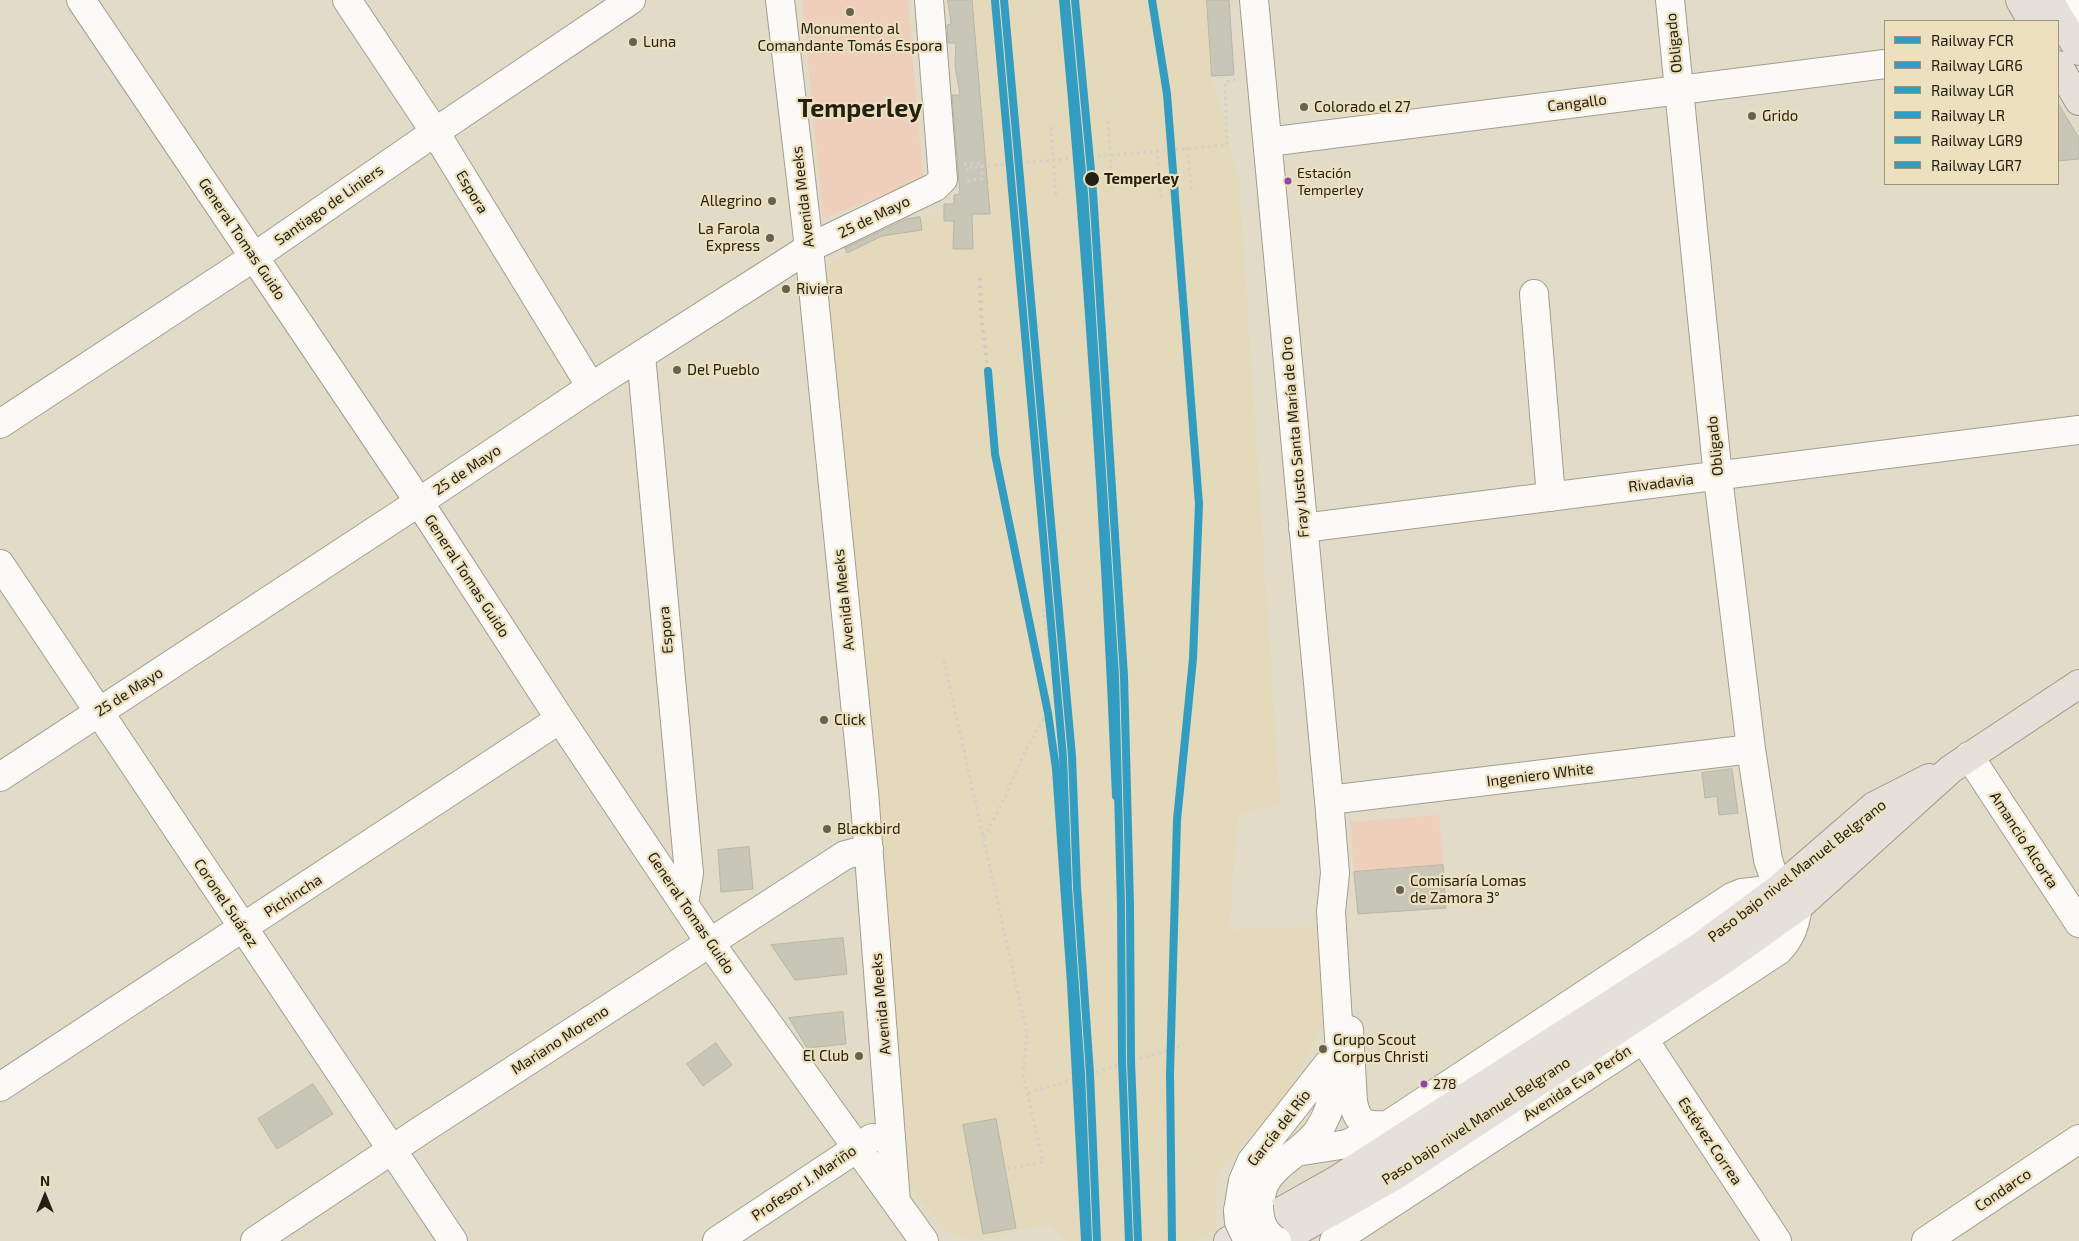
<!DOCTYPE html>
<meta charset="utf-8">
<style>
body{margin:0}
#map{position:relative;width:2079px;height:1241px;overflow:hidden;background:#e2dbc8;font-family:"Exo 2",sans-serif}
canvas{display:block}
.legend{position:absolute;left:1884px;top:20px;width:175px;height:165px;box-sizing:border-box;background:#ece0be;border:1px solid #9c937a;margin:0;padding:6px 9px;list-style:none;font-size:15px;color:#242013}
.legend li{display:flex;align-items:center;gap:10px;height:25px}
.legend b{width:25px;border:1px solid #9c937a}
.north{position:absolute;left:20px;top:1171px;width:50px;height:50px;-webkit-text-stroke:4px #ece0be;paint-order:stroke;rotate:0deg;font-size:14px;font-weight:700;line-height:20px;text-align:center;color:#242013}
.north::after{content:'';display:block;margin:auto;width:18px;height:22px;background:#242013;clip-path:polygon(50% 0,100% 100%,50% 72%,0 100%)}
</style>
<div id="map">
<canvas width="2079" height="1241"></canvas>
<ul class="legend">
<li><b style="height:6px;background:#339cc1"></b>Railway FCR</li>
<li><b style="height:6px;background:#339cc1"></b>Railway LGR6</li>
<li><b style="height:6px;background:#339cc1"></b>Railway LGR</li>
<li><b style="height:6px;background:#339cc1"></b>Railway LR</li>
<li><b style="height:6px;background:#339cc1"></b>Railway LGR9</li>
<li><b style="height:6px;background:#339cc1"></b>Railway LGR7</li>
</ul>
<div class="north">N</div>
</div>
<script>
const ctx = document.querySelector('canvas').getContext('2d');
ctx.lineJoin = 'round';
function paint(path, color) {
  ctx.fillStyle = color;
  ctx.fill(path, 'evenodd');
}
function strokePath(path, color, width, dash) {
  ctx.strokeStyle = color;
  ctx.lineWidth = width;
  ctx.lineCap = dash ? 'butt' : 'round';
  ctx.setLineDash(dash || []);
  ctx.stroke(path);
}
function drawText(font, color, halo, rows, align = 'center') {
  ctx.font = font + ' "Exo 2",sans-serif';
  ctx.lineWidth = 4.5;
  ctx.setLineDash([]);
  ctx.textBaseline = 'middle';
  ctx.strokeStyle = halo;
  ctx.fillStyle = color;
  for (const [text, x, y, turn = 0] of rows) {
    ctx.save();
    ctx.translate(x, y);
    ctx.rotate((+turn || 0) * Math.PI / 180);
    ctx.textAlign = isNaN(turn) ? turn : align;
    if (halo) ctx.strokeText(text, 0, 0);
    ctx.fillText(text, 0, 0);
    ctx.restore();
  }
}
paint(new Path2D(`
 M971,0H1207L1212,76L1239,179L1280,804L1238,814L1229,930L1324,926L1327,1019L1287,1094L1216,1174V1228L1196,1241H1066L1050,1224L976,1240L947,1232L899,1174L907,1137L825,265L882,236L918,231L915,217L944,214V221H954L953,249L973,248L972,214H990Z`), '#e4d9ba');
paint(new Path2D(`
 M802,0H908L923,179L823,218Z
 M1439,815L1443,865L1354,872L1350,822Z`), '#efcebb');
const building = new Path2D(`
 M948,0H972L990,214H972L973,249H953L954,221H944V204H954V195L960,194L952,95H960L955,65L956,43H948L947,25L951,24Z
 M1207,0H1229L1234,75L1212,76Z
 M2058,103L2079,138V159L2058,161Z
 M920,217L922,230L882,236L847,253L845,248L906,219Z
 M1732,769L1738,813L1719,815L1717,796L1705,798L1702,773Z
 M749,847L753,889L721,892L718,850Z
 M1443,865L1446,908L1358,914L1354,872Z
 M843,938L847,974L795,980L771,945Z
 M843,1012L846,1044L807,1048L789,1018Z
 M716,1043L732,1065L703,1086L687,1064Z
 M313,1084L333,1114L277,1149L258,1119Z
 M996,1119L1016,1228L983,1234L963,1125Z`);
paint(building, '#c8c6b7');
strokePath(building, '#b7b5a6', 1);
const minor = new Path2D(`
 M81,0L419,502L560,719L710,943L924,1241
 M347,0L435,132L591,387
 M780,0L809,248L864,792L896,1202
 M2058,22L2079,8
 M1268,142L1885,64
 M1534,294L1551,497
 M641,355L689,873L684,904
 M0,424L254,257L435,132L631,0
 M1303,528L2079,430
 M0,564L453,1241
 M1969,756L2079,923
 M0,777L419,502L591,387L809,248L935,187L943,179L929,0
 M1329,800L1751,749
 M1349,1030L1353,1102C1358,1125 1366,1126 1388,1125
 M1644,1040L1777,1241
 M0,1087L560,719
 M1296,1152L1347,1144L1388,1125L1732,897L1742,893L1778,889L1768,860L1751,749L1718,477L1670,0
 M1259,1205C1261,1198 1262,1189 1265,1183C1277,1161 1304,1151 1318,1131C1333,1109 1336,1082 1339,1056
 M1238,1211L1243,1181L1251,1162L1328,1064L1340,1053L1331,912L1335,873L1329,800L1254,0
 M255,1241L423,1129L845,855L869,849
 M717,1241L872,1138
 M1334,1241L1778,951C1791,938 1795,925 1798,907
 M1926,1241L2079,1139`);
const major = new Path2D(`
 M2020,0L2032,21
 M2049,0L2079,51
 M2058,65L2079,101
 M1228,1241L1335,1181L1701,946L1778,889L1874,806L1929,778
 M1280,1241L1396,1175L1722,961L1798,907L1951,769L2079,684`);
strokePath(minor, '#a39e90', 30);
strokePath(major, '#a19787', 30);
strokePath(new Path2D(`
 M1108,121L1112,191
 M1051,127L1056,198
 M1227,145L1225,82L1240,79
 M1187,148L1192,193
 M1157,150L1161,199
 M964,164L981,163L982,179L968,181V177
 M967,171V167H975
 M944,661L1027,1034L1023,1074L1043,1162L1005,1169
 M984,837C990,826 997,815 1002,804C1018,767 1032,730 1059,700L1042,605
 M1028,1093L1184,1045`), '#d3d0cb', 3, [2.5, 4]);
strokePath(minor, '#fbfaf7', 28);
strokePath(major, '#e5e0da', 28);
strokePath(new Path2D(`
 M980,278L981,314L988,371`), '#cdcac5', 4, [2.5, 5]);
const minorBridge = new Path2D(`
 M1259,1205C1259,1220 1263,1234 1277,1241
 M1238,1211L1239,1222L1248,1241`);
strokePath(minorBridge, '#a39e90', 30, []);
strokePath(new Path2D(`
 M975,167L1227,145`), '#d3d0cb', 3, [2.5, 4]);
strokePath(minorBridge, '#fbfaf7', 28);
strokePath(new Path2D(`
 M1075,0L1093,192L1124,676L1130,905L1131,1061L1138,1241`), '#339cc1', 8);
strokePath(new Path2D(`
 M1004,0L1072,756L1077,887L1090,1074L1097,1241
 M1063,0C1088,265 1105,530 1116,796`), '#339cc1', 8);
strokePath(new Path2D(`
 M1152,0L1167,94L1199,504L1193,659L1177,820L1170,1073L1172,1241`), '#339cc1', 8);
strokePath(new Path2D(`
 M1066,1L1084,193L1115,676L1121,905L1122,1061L1129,1241`), '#339cc1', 8);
strokePath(new Path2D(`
 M988,371L995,454L1048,713L1056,769L1071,984L1085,1241`), '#339cc1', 8);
strokePath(new Path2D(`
 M995,1L1063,757L1068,887L1081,1074L1088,1241`), '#339cc1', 8);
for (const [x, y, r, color] of [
 [850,12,5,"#666152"],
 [633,42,5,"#666152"],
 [1304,107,5,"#666152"],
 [1752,116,5,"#666152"],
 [1092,179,8,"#242013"],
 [1288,181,4.5,"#8e44ad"],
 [772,201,5,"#666152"],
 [770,238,5,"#666152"],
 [786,289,5,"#666152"],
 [677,370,5,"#666152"],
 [824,720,5,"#666152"],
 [827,829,5,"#666152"],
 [1400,890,5,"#666152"],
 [1323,1049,5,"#666152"],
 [859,1056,5,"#666152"],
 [1424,1084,4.5,"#8e44ad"]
]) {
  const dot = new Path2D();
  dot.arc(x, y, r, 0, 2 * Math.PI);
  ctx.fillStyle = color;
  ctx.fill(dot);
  strokePath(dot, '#ece0be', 2);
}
drawText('14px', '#242013', '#ece0be', [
 ["Estación",1297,173],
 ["Temperley",1297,190],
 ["278",1433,1084]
], 'left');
drawText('15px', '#242013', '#ece0be', [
 ["Monumento al",850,29,"center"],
 ["Comandante Tomás Espora",850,46,"center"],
 ["Luna",643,42],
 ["Colorado el 27",1314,107],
 ["Grido",1762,116],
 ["Allegrino",762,201,"right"],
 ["La Farola",760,229,"right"],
 ["Express",760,246,"right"],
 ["Riviera",796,289],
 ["Del Pueblo",687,370],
 ["Click",834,720],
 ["Blackbird",837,829],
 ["Comisaría Lomas",1410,881],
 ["de Zamora 3°",1410,898],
 ["Grupo Scout",1333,1040],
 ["Corpus Christi",1333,1057],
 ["El Club",849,1056,"right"]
], 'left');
drawText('15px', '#242013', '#ece0be', [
 ["Obligado",1674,43,-96],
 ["Cangallo",1577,103,-7],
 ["Espora",472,192,59],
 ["Avenida Meeks",803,197,-97],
 ["Santiago de Liniers",329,205,-35],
 ["25 de Mayo",874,217,-26],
 ["General Tomas Guido",242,239,56],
 ["Fray Justo Santa María de Oro",1295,437,-95],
 ["Obligado",1715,446,-96],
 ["25 de Mayo",467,470,-34],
 ["Rivadavia",1661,483,-7],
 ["General Tomas Guido",467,576,57],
 ["Avenida Meeks",844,600,-96],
 ["Espora",666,630,-95],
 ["25 de Mayo",129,692,-33],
 ["Ingeniero White",1540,775,-7],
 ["Amancio Alcorta",2024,840,57],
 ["Paso bajo nivel Manuel Belgrano",1797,871,-38],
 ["Pichincha",293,896,-33],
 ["Coronel Suárez",226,903,56],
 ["General Tomas Guido",691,913,56],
 ["Avenida Meeks",881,1004,-95],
 ["Mariano Moreno",560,1040,-33],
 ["Avenida Eva Perón",1577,1083,-33],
 ["Paso bajo nivel Manuel Belgrano",1476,1121,-33],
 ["García del Río",1279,1128,-52],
 ["Estévez Correa",1710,1141,56],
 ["Profesor J. Mariño",804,1183,-34],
 ["Condarco",2003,1190,-34]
]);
drawText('bold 15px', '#242013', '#ece0be', [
 ["Temperley",1104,179]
], 'left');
drawText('bold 25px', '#242013', '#ece0be', [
 ["Temperley",860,109]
]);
</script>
